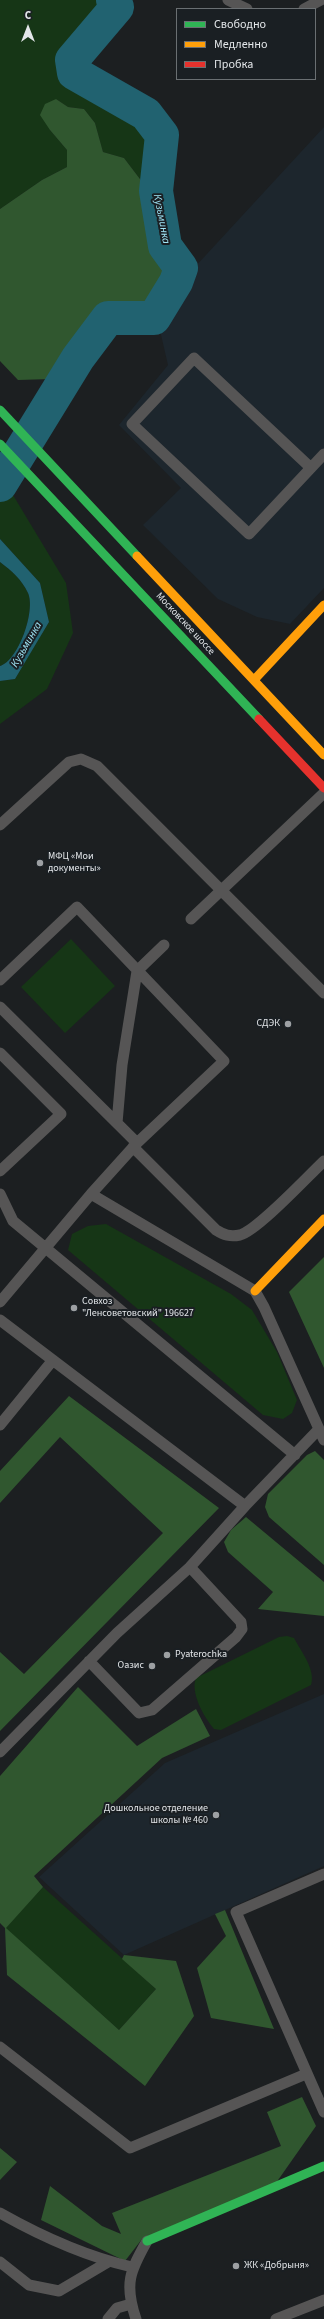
<!DOCTYPE html>
<meta charset="utf-8">
<style>
body{margin:0}
#map{position:relative;width:324px;height:2319px;overflow:hidden;background:#1c1f21;font-family:"Source Sans 3",sans-serif}
canvas{display:block}
.legend{position:absolute;left:176px;top:8px;width:140px;height:72px;box-sizing:border-box;background:#1a1f23;border:1px solid #6a6f72;margin:0;padding:5px 7px;list-style:none;font-size:12px;color:#e3e6e9}
.legend li{display:flex;align-items:center;gap:8px;height:20px}
.legend b{width:20px;border:1px solid #6a6f72}
.north{position:absolute;left:8px;top:8px;width:40px;height:40px;-webkit-text-stroke:3px #1a1f23;paint-order:stroke;rotate:0deg;font-size:11px;font-weight:700;line-height:16px;text-align:center;color:#e3e6e9}
.north::after{content:'';display:block;margin:auto;width:14px;height:18px;background:#e3e6e9;clip-path:polygon(50% 0,100% 100%,50% 72%,0 100%)}
</style>
<div id="map">
<canvas width="324" height="2319"></canvas>
<ul class="legend">
<li><b style="height:5px;background:#30b455"></b>Свободно</li>
<li><b style="height:5px;background:#ff9f0a"></b>Медленно</li>
<li><b style="height:5px;background:#e5322d"></b>Пробка</li>
</ul>
<div class="north">С</div>
</div>
<script>
const ctx = document.querySelector('canvas').getContext('2d');
ctx.lineJoin = 'round';
function paint(path, color) {
  ctx.fillStyle = color;
  ctx.fill(path, 'evenodd');
}
function strokePath(path, color, width, dash) {
  ctx.strokeStyle = color;
  ctx.lineWidth = width;
  ctx.lineCap = dash ? 'butt' : 'round';
  ctx.setLineDash(dash || []);
  ctx.stroke(path);
}
function drawText(font, color, halo, rows, align = 'center') {
  ctx.font = font + ' "Source Sans 3",sans-serif';
  ctx.lineWidth = 4;
  ctx.setLineDash([]);
  ctx.textBaseline = 'middle';
  ctx.strokeStyle = halo;
  ctx.fillStyle = color;
  for (const [text, x, y, turn = 0] of rows) {
    ctx.save();
    ctx.translate(x, y);
    ctx.rotate((+turn || 0) * Math.PI / 180);
    ctx.textAlign = isNaN(turn) ? turn : align;
    if (halo) ctx.strokeText(text, 0, 0);
    ctx.fillText(text, 0, 0);
    ctx.restore();
  }
}
paint(new Path2D(`
 M324,127V588L290,624L257,617L218,599L143,525L181,488L119,425L168,365L159,326L182,281Z
 M324,1694V1866L124,1955L39,1877L165,1763Z`), '#1d262d');
paint(new Path2D(`
 M0,0H99L97,10L60,56L59,74L78,91L134,121L146,130L150,149L143,183L124,158L103,152L95,123L84,109L68,107L56,99L50,130L67,150V167L42,180L0,209Z
 M10,490L66,583L73,633L47,689L0,724V681L15,679L49,622L40,583L0,539V501Z
 M0,562C12,571 22,580 28,593C36,611 18,661 0,666Z
 M71,939L115,986L65,1033L21,987Z
 M106,1224L231,1294L252,1310L277,1352L297,1400L292,1413L283,1419L263,1415L68,1250L72,1234L88,1226Z
 M287,1636L294,1638C301,1651 316,1670 311,1685L221,1730L214,1729C204,1717 190,1693 196,1678L279,1637Z
 M43,1887L156,1989L119,2030L5,1928Z`), '#163616');
paint(new Path2D(`
 M56,99L68,107L84,109L95,123L103,152L124,158L143,183L152,231L168,271L166,283L158,294L149,301L101,304L51,379L18,380L0,361V209L42,180L67,167V150L50,130L40,115L45,104Z
 M324,1257V1368L289,1292Z
 M69,1396L219,1508L0,1731V1652L24,1674L163,1533L60,1437L0,1503V1471Z
 M315,1451L324,1460V1565L269,1517L265,1507L268,1494L307,1455Z
 M246,1517L324,1582V1616L258,1609L273,1592L228,1552L224,1542L231,1530Z
 M78,1687L137,1746L196,1709L210,1736L162,1758L34,1876L43,1887L6,1928L119,2030L156,1989L122,1959L124,1955L176,1961L194,2016L145,2086L7,1975L5,1928L0,1923V1776Z
 M225,1910L274,2029L211,2018L197,1968L226,1936L215,1914Z
 M302,2097L316,2126L276,2183L142,2239L125,2261L41,2220L50,2186L102,2226L121,2234L112,2213L281,2146L267,2112Z
 M0,2148L17,2162L0,2180Z`), '#30572f');
paint(new Path2D(`
 M0,539L40,583L49,622L15,679L0,681V666C18,661 36,611 28,593C22,580 12,571 0,562Z`), '#216270');
strokePath(new Path2D(`
 M0,485L78,358L108,318H154L176,282L181,268L165,246L156,191L162,135L146,114L74,73L72,60L117,7L113,0`), '#216270', 34);
strokePath(new Path2D(`
 M228,0L247,9
 M304,9L321,0
 M311,468L194,358L132,424L249,534L324,454
 M0,825L69,762L81,759L97,766L324,993
 M191,919L324,793
 M0,980L77,907L224,1061L137,1143L91,1194L0,1302
 M0,1007L137,1143
 M0,1053L61,1114L0,1171
 M117,1123L122,1065L137,971L164,945
 M133,1147L216,1230C224,1235 230,1237 240,1235C258,1230 308,1176 324,1161
 M0,1194L13,1221L295,1455
 M91,1194L255,1291L264,1307L324,1440
 M0,1320L245,1506
 M0,1425L53,1360
 M89,1661L139,1713L152,1710L236,1637L242,1629L241,1622L190,1567
 M0,1752L117,1633L190,1567L245,1506L319,1429
 M324,1874L236,1912L324,2112
 M0,2047L130,2148L306,2074
 M0,2213C39,2235 88,2257 132,2267
 M0,2262L29,2285L59,2291L108,2262
 M108,2319L117,2308L131,2304
 M136,2319C124,2284 130,2271 147,2241
 M276,2319L324,2300`), '#565555', 11);
strokePath(new Path2D(`
 M0,410L137,556
 M0,444L259,719
 M147,2241L324,2166`), '#30b455', 9);
strokePath(new Path2D(`
 M137,556L324,755
 M254,680L324,605
 M255,1291L324,1219`), '#ff9f0a', 9);
strokePath(new Path2D(`
 M259,719L324,788`), '#e5322d', 9);
for (const [x, y, r, color] of [
 [40,863,4,"#9da0a3"],
 [288,1024,4,"#9da0a3"],
 [74,1308,4,"#9da0a3"],
 [167,1655,4,"#9da0a3"],
 [152,1666,4,"#9da0a3"],
 [216,1815,4,"#9da0a3"],
 [236,2266,4,"#9da0a3"]
]) {
  const dot = new Path2D();
  dot.arc(x, y, r, 0, 2 * Math.PI);
  ctx.fillStyle = color;
  ctx.fill(dot);
  strokePath(dot, '#1a1f23', 1.5);
}
drawText('10px', '#e3e6e9', '#1a1f23', [
 ["Московское шоссе",185,624,47]
]);
drawText('10px', '#e3e6e9', '#1a1f23', [
 ["МФЦ «Мои",48,857],
 ["документы»",48,869],
 ["СДЭК",280,1024,"right"],
 ["Совхоз",82,1302],
 ["\"Ленсоветовский\" 196627",82,1314],
 ["Pyaterochka",175,1655],
 ["Оазис",144,1666,"right"],
 ["Дошкольное отделение",208,1809,"right"],
 ["школы № 460",208,1821,"right"],
 ["ЖК «Добрыня»",244,2266]
], 'left');
drawText('italic 11px', '#a2e7f8', '#1a1f23', [
 ["Кузьминка",161,219,79],
 ["Кузьминка",27,645,-60]
]);
</script>
